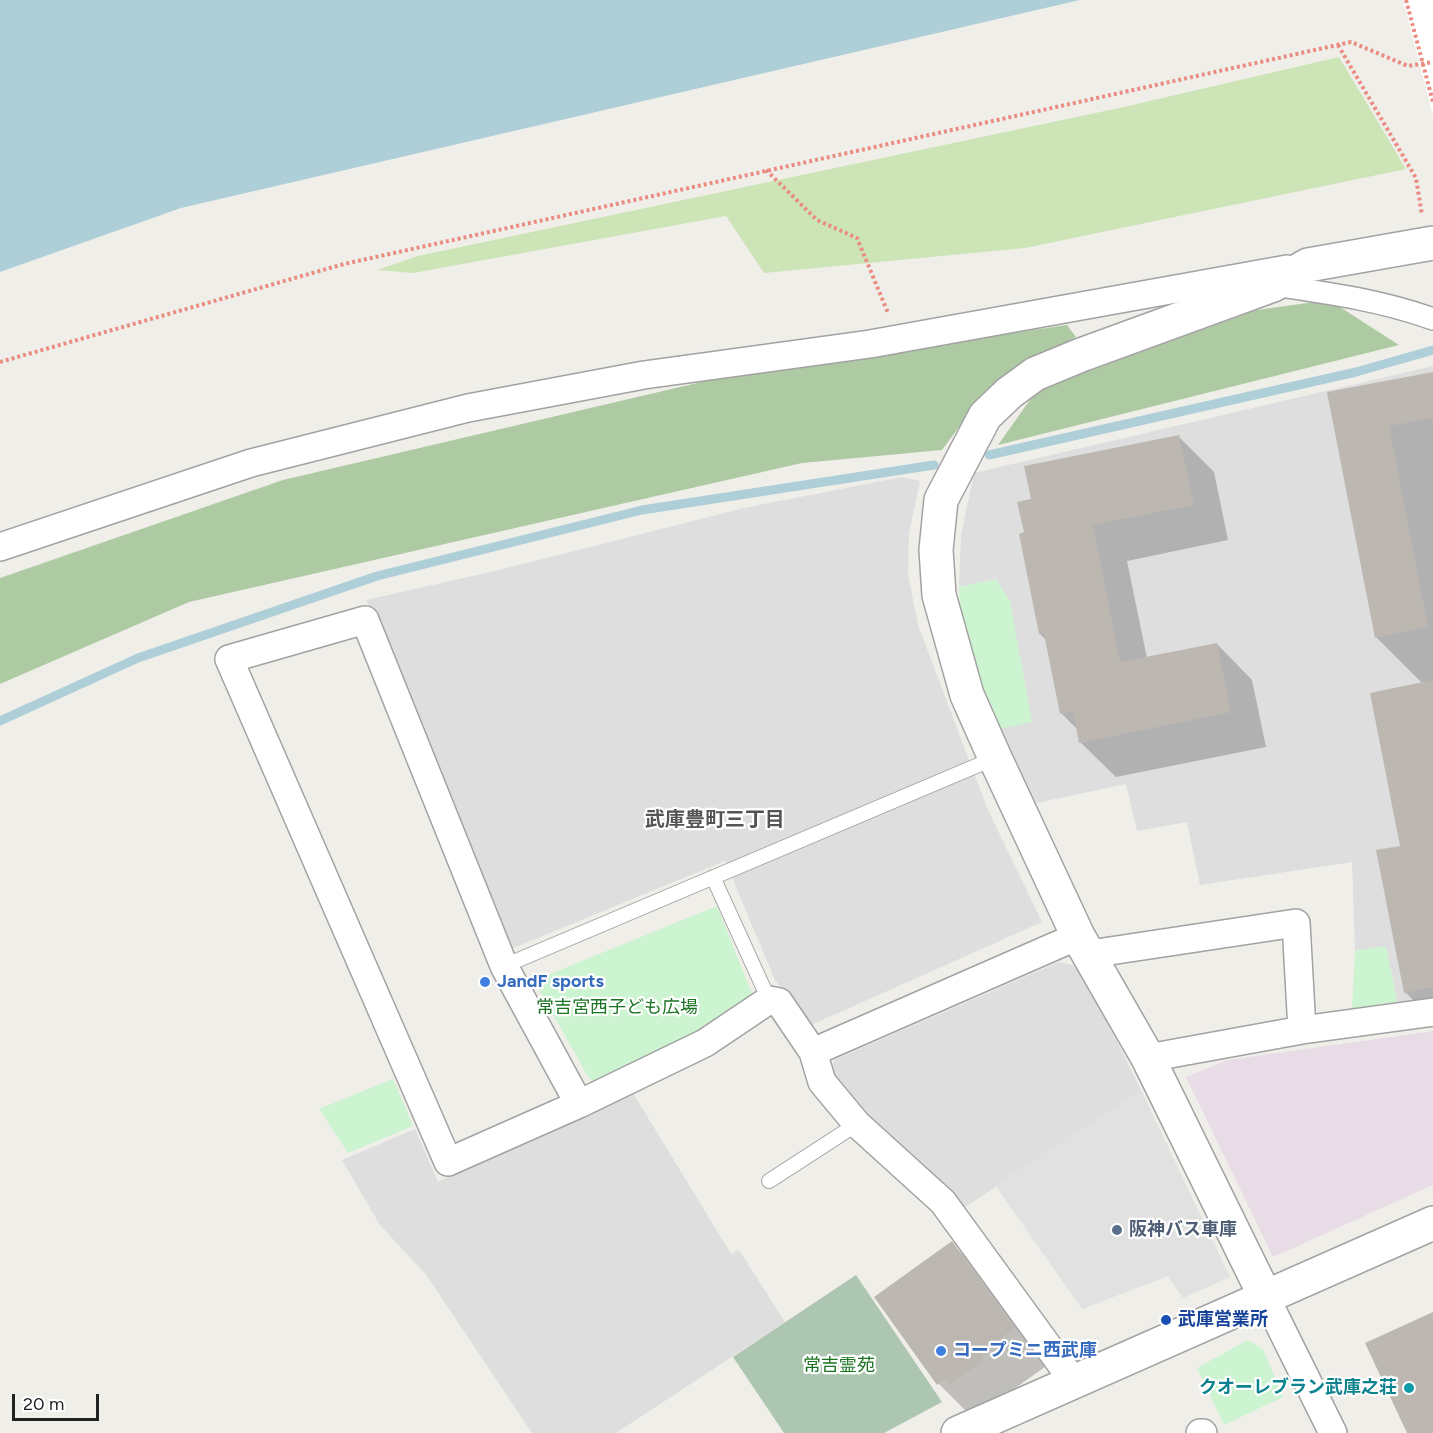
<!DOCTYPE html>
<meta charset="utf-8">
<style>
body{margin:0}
#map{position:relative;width:1433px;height:1433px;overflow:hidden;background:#f0eee9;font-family:Figtree,sans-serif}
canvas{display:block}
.scale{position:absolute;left:12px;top:1394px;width:87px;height:27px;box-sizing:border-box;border:3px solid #212121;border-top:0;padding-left:8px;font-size:18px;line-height:21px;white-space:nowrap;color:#212121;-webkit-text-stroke:4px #fff;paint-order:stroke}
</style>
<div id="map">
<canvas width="1433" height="1433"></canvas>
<div class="scale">20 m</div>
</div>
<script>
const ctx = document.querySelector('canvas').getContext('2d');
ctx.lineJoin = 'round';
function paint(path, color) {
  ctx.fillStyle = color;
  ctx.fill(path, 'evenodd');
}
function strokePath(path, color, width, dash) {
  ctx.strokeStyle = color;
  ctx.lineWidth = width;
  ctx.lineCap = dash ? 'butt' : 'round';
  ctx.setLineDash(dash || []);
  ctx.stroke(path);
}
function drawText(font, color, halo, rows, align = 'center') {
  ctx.font = font + ' Figtree,"Noto Sans JP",sans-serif';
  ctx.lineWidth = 4.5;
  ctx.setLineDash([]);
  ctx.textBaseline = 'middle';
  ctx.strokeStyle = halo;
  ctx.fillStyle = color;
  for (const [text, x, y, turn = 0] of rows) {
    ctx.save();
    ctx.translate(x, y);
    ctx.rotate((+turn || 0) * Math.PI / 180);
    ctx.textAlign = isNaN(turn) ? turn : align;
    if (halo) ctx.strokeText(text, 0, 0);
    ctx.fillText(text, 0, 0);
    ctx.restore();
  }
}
paint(new Path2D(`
 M1433,366V998L1397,1002L1386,947L1355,951L1352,862L1200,885L1187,822L1137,831L1126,784L1032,804L1000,729L996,579L959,587L961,535L974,473Z
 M902,477L920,481L909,534L908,574L918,625L988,810L1042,922L809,1026L775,980L725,861L511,949L366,600L499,570L744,508Z
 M1059,962L1080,967L1141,1090L961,1210L869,1120L831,1076L834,1060Z
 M633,1093L731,1254L739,1250L785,1322L616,1433H532L427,1276L380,1225L342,1160L415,1129L438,1182Z`), '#dfdede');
paint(new Path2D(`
 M1433,1031V1185L1273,1257L1186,1077L1228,1060Z`), '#e8dce6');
paint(new Path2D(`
 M1339,57L1406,169L1025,248L764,273L726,216L413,273L377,270L418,256L1124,107Z`), '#cce4b6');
paint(new Path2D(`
 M1329,300L1399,345L998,445L1037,390L1257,310Z
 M1067,325L1076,337L1029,363L984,393L942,450L802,463L189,602L0,684V578L283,480L744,372Z`), '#aecaa3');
paint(new Path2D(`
 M856,1275L942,1402L884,1433H784L733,1357Z`), '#adc6b1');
paint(new Path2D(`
 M996,579L1010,601L1032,722L1000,729C981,684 959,636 959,587Z
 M717,906L753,996L692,1035L598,1082L589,1078L538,988L545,976Z
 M1386,946L1397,1002L1352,1009L1355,951Z
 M393,1079L413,1126L348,1153L319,1109Z
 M1248,1340L1263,1349L1283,1397L1224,1425L1197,1368Z`), '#ccf4d0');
paint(new Path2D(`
 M1141,1090L1230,1277L1183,1298L1168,1276L1082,1309L995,1185Z`), '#e1e1e1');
paint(new Path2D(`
 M0,0H1080L181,208L0,272Z`), '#afcfd8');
paint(new Path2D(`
 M1403,0H1433V115Z`), '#fff');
paint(new Path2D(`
 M1433,374V1020L1405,992L1402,847L1423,684L1376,637L1329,394Z
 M1179,437L1214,472L1228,540L1127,561L1147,658L1217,644L1252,680L1266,747L1116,777L1080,742L1078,730L1062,714L1047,641L1040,634L1025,534L1032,501Z
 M951,1243L987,1278L1049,1364L1014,1389L1018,1396L974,1419L939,1384Z`), '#0003');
strokePath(new Path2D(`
 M989,455L1356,372L1433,350
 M0,721L138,658L377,576L642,510L934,465`), '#afcfd8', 9);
paint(new Path2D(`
 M1433,372V418L1389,426L1428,627L1375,638L1327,392Z
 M1179,435L1194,505L1093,525L1120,662L1217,643L1231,712L1079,743L1073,712L1060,714L1044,634H1039L1019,534L1024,532L1017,502L1031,499L1024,466Z
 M1433,680V987L1404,993L1376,850L1400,846L1370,693Z
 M952,1241L1015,1328L980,1354L984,1360L949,1385L945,1379L937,1385L874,1297Z
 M1433,1312V1433H1407L1365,1343Z`), '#bdb7b2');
const service = new Path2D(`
 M713,877L769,1000
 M504,966L995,758
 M769,1181L857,1124`);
const pedestrian = new Path2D(`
 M1273,285C1328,293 1380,300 1433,319`);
const minor = new Path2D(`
 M0,547L251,463L468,408L644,375L870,344L1287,269
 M1090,954L1296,923L1302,1030
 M813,1052L1078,936
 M1148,1058L1302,1030L1433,1012
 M579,1104L504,966L365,620L229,659L448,1162L579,1104L705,1043L769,1000L779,1002L813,1052L822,1082L857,1124L943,1202L1074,1382
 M1266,1298L1333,1433
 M1200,1433H1203`);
const tertiary = new Path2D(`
 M1266,1298L1148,1058L1078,936L995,758L967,695L939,595L936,550L941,500L985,416L1009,393L1035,374L1081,355L1273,285L1308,265L1433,243
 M958,1433L1433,1223`);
strokePath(service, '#a2a2a2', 16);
strokePath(pedestrian, '#a2a2a2', 24);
strokePath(minor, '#a2a2a2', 30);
strokePath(tertiary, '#a2a2a2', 36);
strokePath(new Path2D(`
 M1338,45L1416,178L1422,215
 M766,170L817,220L857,238L888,313
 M0,362L344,264L1351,42L1408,66L1433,62`), '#ea8c81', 4, [3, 3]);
strokePath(service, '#fff', 14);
strokePath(pedestrian, '#fff', 21);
strokePath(minor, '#fff', 27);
strokePath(tertiary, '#fff', 33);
strokePath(new Path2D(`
 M1406,0L1433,102`), '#ea8c81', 4, [3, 3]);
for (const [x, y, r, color] of [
 [485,982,6,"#3f7fe0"],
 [1117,1230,6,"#5c6f8a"],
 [1166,1320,6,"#1a4fb4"],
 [941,1351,6,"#3f7fe0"],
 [1409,1388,6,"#0f9aa8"]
]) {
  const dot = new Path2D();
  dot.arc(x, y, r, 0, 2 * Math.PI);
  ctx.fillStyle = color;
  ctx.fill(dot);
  strokePath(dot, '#fff', 2);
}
drawText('bold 18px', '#366cbe', '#fff', [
 ["JandF sports",497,982],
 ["コープミニ西武庫",953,1351]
], 'left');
drawText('18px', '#1a7422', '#fff', [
 ["常吉宮西子ども広場",617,1008],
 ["常吉霊苑",839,1366]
]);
drawText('bold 18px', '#4e5e75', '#fff', [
 ["阪神バス車庫",1129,1230]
], 'left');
drawText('bold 18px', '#164399', '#fff', [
 ["武庫営業所",1178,1320]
], 'left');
drawText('bold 18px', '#0d838f', '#fff', [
 ["クオーレブラン武庫之荘",1397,1388]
], 'right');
drawText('bold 20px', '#545454', '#fff', [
 ["武庫豊町三丁目",715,820]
]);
</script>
